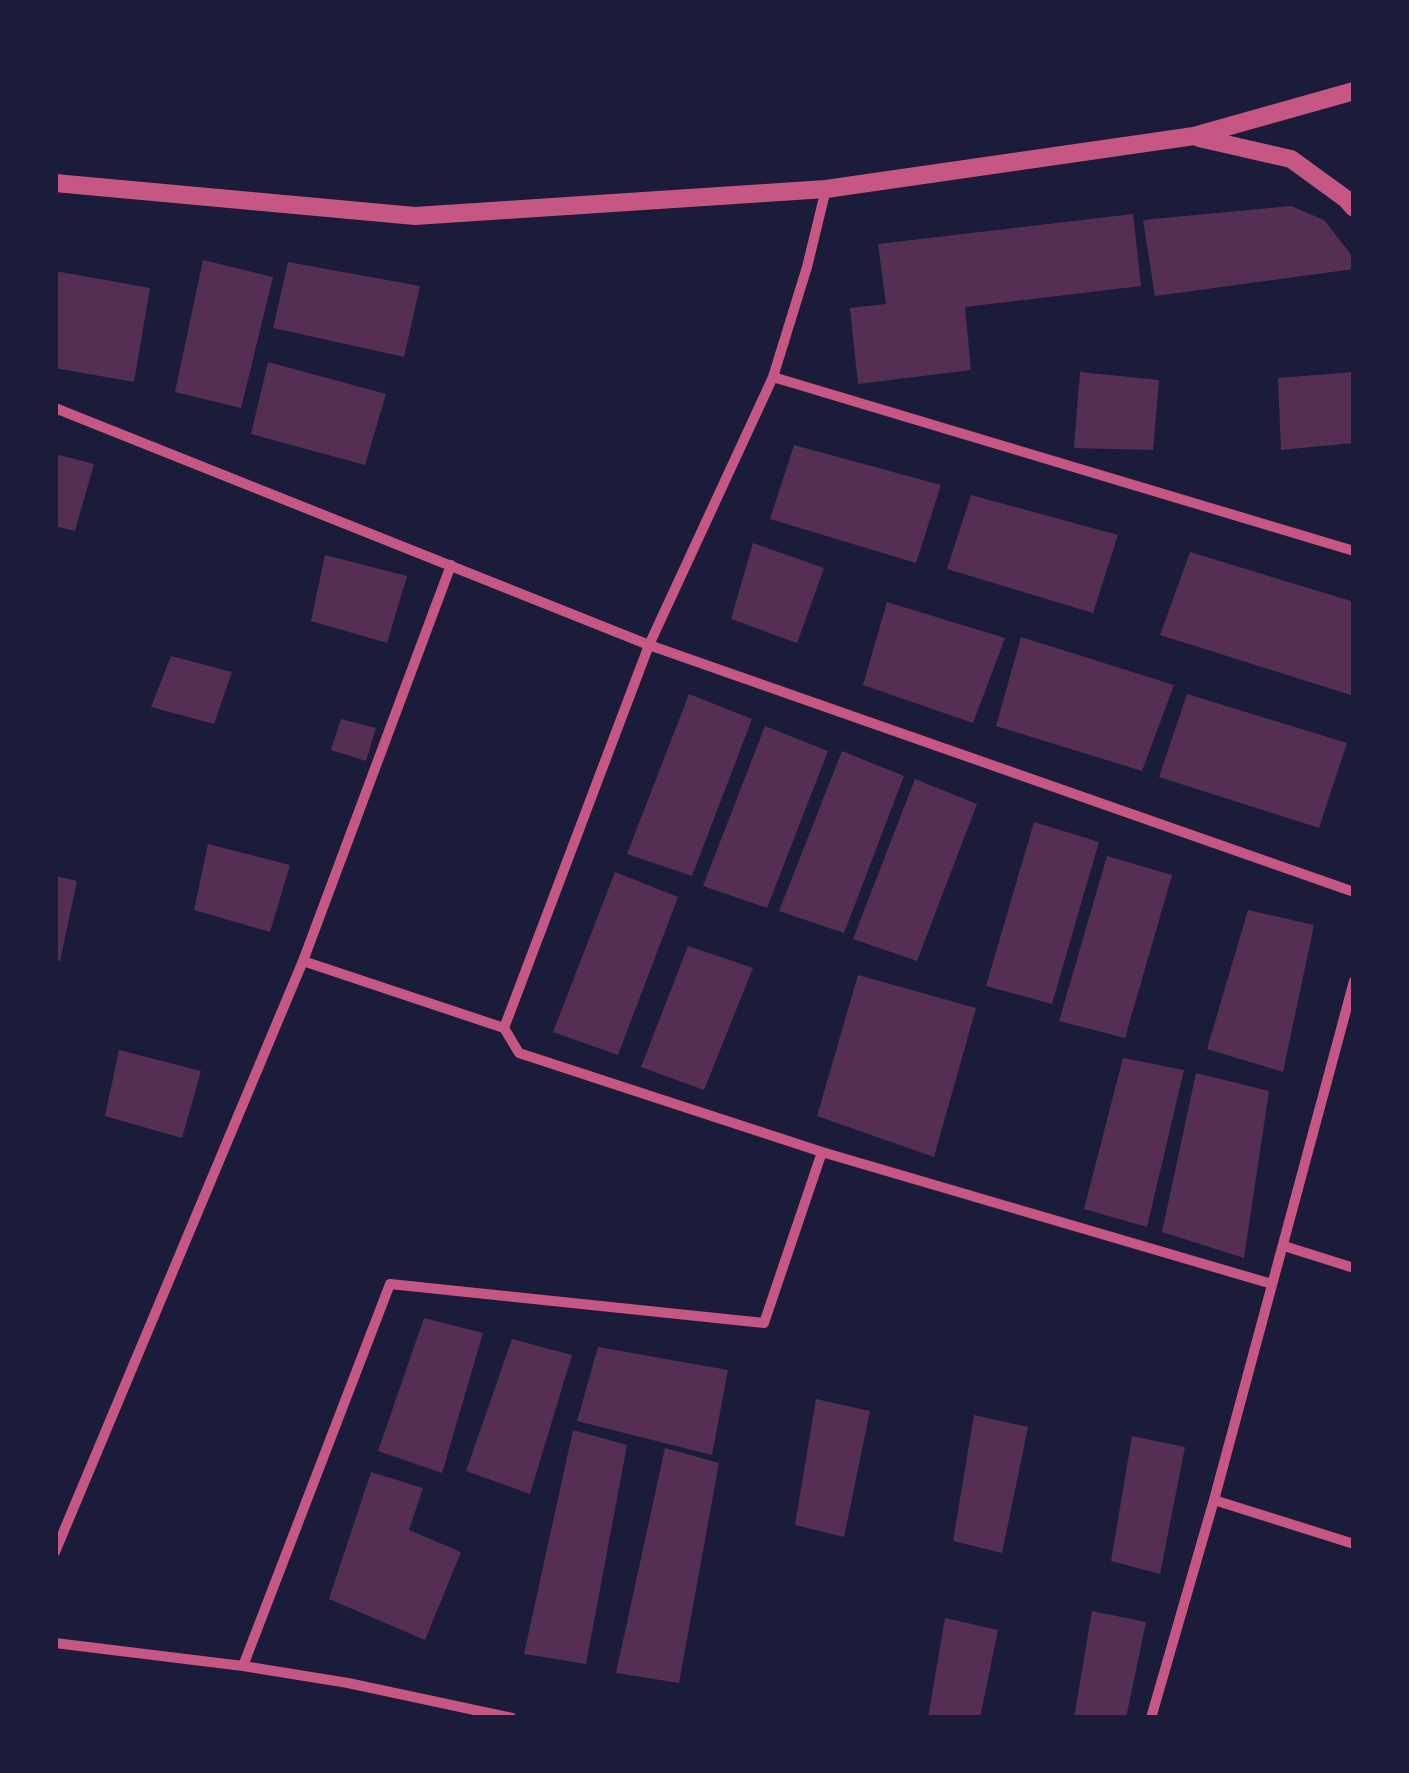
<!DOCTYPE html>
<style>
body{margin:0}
#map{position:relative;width:1409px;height:1773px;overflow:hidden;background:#1b1b3a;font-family:Lato,sans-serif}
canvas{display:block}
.frame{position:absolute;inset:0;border:58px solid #1b1b3a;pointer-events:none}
</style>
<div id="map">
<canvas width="1409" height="1773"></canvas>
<div class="frame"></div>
</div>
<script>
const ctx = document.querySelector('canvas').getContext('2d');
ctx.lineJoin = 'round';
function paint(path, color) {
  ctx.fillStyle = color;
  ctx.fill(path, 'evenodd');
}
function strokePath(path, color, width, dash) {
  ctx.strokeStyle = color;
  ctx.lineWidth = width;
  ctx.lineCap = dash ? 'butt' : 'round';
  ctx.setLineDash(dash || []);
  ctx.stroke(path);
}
paint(new Path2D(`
 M1291,206L1324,220L1350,253L1354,262V269L1155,296L1143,220Z
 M1133,214L1141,286L965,307L971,370L858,384L850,308L886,304L878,244Z
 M203,260L273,277L241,408L175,392Z
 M288,262L420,286L404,357L273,328Z
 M55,271L150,288L134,382L55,368Z
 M268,362L386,394L365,465L251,434Z
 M1080,372L1159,380L1153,450L1074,448Z
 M1354,372V443L1281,450L1278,378Z
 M794,445L941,485L916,563L770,519Z
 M55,454L94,464L75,531L55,526Z
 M971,495L1118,535L1093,613L947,569Z
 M753,543L824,568L797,643L731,619Z
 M1190,552L1354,602V696L1160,635Z
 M325,555L407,576L387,643L311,621Z
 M887,602L1005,638L973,723L863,685Z
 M1021,637L1174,685L1142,771L996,726Z
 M171,656L232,672L214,724L151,707Z
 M689,694L752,719L692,876L627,854Z
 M1187,694L1347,743L1319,828L1159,777Z
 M341,719L376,728L366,761L331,750Z
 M765,726L828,751L767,908L703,886Z
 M842,751L904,776L844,933L779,911Z
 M915,779L977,804L917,961L853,939Z
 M1034,822L1099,842L1052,1004L986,986Z
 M208,844L290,865L270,932L194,910Z
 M1107,856L1172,875L1125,1038L1059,1021Z
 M615,872L678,897L618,1055L553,1032Z
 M55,876L77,881L60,961L55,960Z
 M1248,910L1314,925L1283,1072L1207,1049Z
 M688,946L753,968L704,1090L641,1067Z
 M858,975L976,1008L934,1157L817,1116Z
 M119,1050L201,1071L182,1138L105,1116Z
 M1123,1058L1184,1070L1147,1227L1084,1209Z
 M1196,1073L1269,1091L1244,1258L1162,1232Z
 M424,1318L483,1333L442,1473L378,1451Z
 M512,1339L572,1355L530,1494L466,1471Z
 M598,1347L728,1370L712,1455L577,1421Z
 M816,1399L870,1411L844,1537L795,1525Z
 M974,1415L1028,1427L1002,1553L953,1541Z
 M573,1430L627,1445L586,1664L524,1654Z
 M1132,1436L1185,1447L1160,1574L1111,1561Z
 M665,1448L719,1463L679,1683L616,1673Z
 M371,1472L423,1488L409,1530L461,1552L425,1640L329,1599Z
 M1092,1611L1146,1622L1126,1718H1074Z
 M945,1618L998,1630L980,1718H928Z`), '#542f53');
strokePath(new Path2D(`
 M773,377L807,267L826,189
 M55,408L649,645L1354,892
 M303,961L504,1028
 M1284,1246L1354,1268
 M1272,1284L822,1152L519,1053L504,1028L649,645L773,377L1354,551
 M1214,1500L1354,1544
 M55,1552L303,961L451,565
 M55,1643L243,1666L348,1683L512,1718
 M243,1666L390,1284L764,1323L822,1152
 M1151,1718L1214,1500L1354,981`), '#c65784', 10);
strokePath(new Path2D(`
 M1199,138L1291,159L1346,199L1354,208
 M55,183L415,216L826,189L1194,136L1354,91`), '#c65784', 18);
</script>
